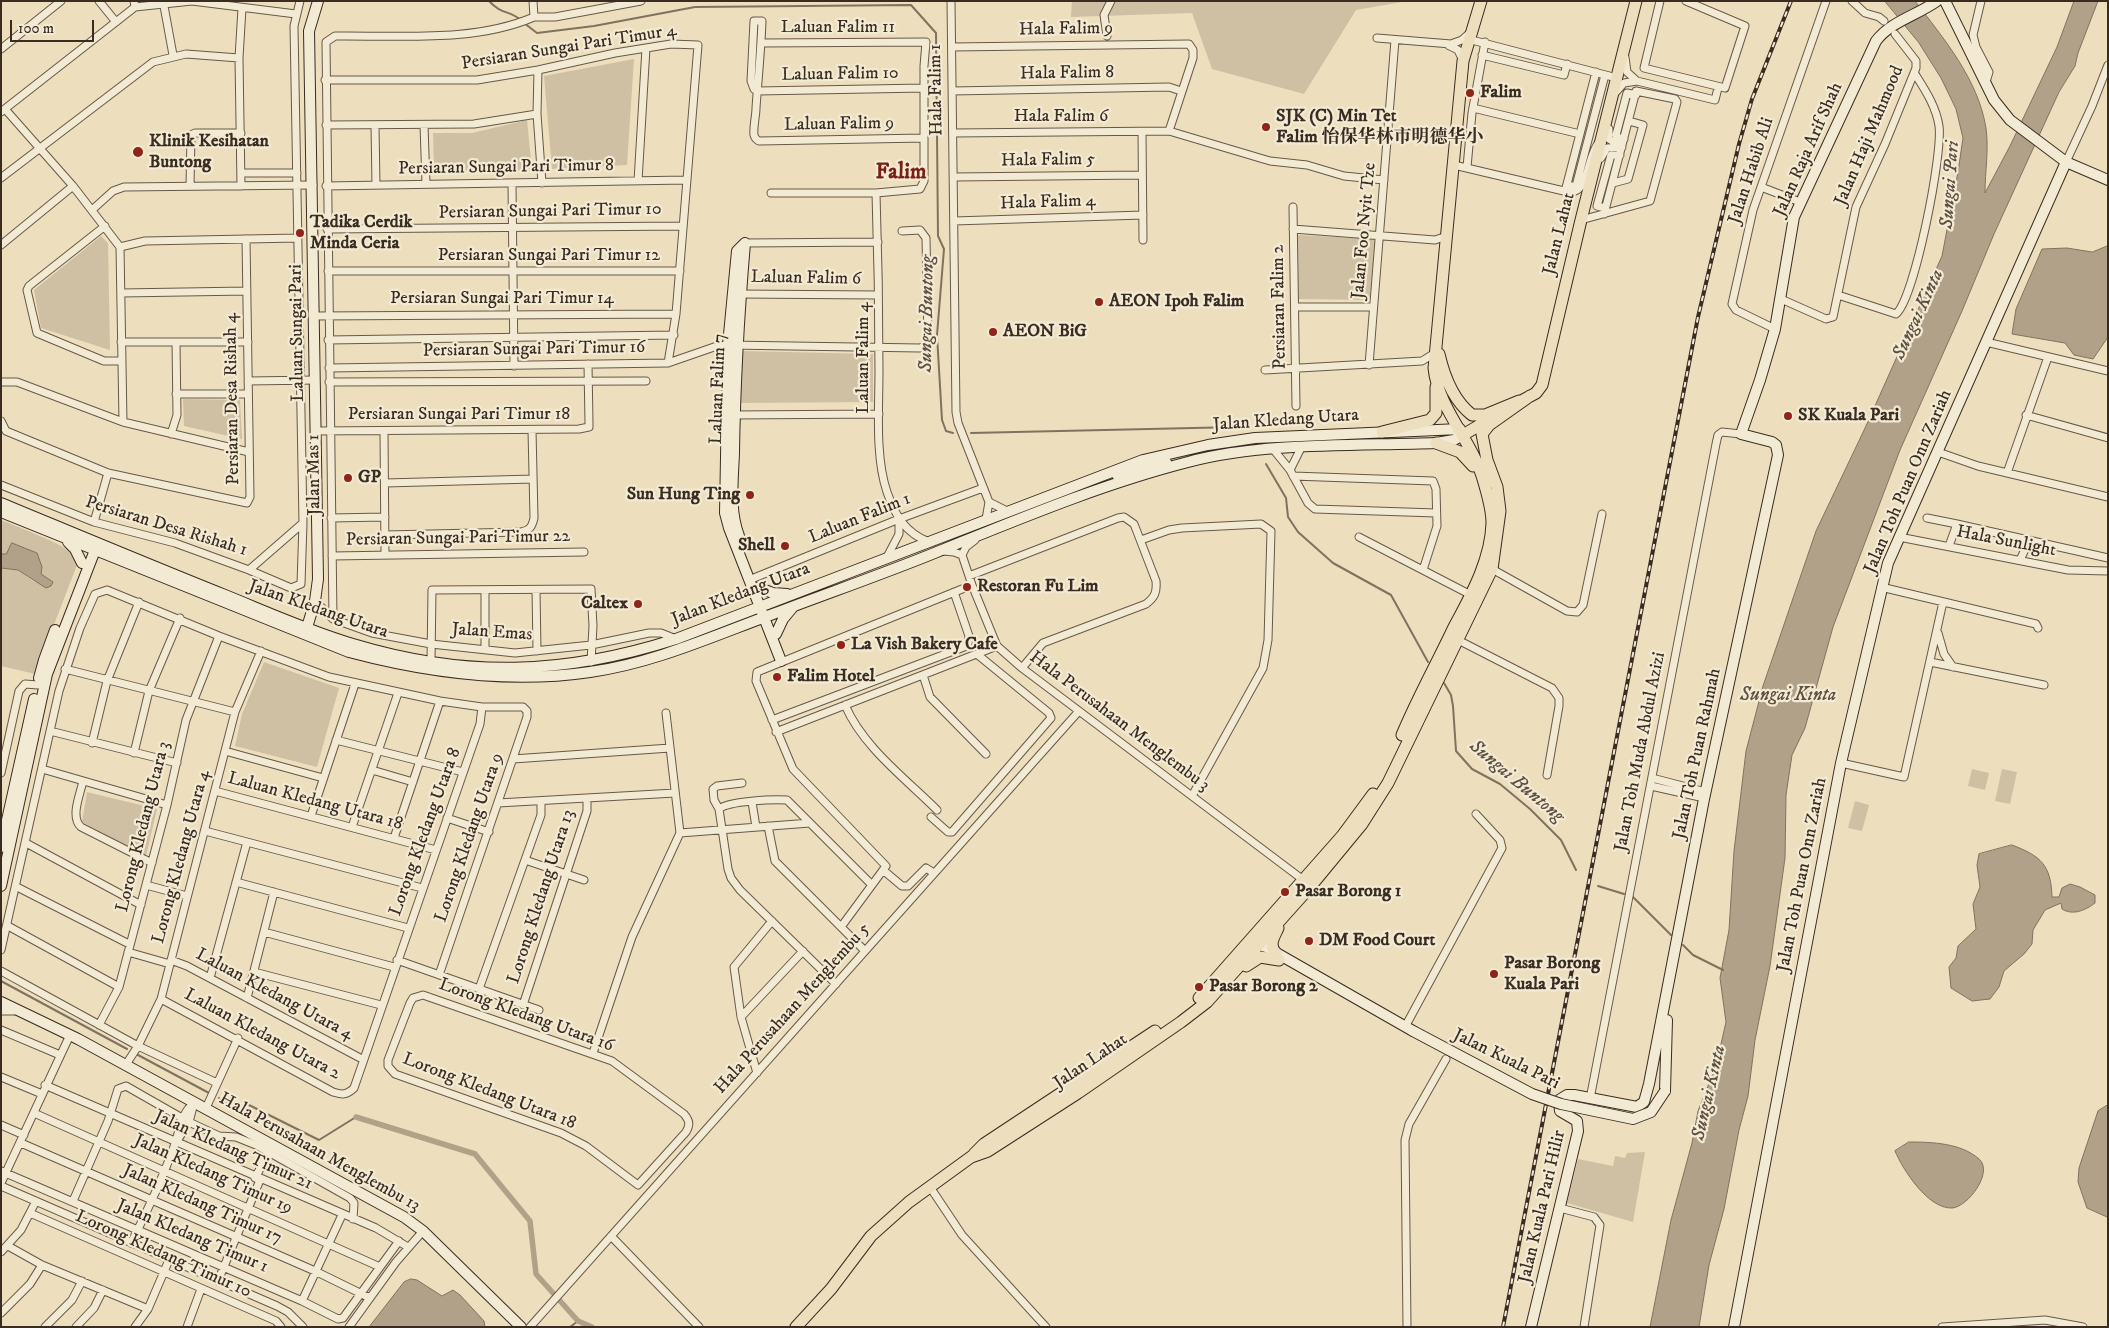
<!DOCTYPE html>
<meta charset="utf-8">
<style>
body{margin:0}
#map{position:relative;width:2109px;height:1328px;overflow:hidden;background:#eddebd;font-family:"IM FELL DW Pica",serif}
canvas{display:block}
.frame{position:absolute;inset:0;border:2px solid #3b2c22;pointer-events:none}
.scale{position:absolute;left:10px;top:20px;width:84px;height:22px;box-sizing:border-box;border:2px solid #3b2c22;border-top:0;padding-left:6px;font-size:15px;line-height:18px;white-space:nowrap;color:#3b2c22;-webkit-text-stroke:4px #f3ead4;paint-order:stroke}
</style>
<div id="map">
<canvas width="2109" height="1328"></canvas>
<div class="frame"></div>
<div class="scale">100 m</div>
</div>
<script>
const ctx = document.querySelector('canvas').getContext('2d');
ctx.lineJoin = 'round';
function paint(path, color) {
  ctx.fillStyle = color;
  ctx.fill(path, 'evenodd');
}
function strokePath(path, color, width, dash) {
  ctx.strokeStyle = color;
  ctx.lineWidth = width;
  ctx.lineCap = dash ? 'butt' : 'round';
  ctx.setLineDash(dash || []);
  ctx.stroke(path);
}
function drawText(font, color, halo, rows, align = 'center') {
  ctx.font = font + ' "IM FELL DW Pica","Noto Serif SC",serif';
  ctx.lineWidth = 4.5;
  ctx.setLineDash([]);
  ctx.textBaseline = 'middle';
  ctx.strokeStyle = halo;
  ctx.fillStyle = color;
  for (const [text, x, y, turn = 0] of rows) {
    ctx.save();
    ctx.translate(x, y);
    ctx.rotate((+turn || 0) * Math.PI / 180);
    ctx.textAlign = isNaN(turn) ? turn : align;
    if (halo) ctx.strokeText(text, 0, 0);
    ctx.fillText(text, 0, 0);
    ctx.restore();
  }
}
paint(new Path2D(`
 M1072,1H1408L1356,10L1304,94L1212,69L1192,13L1071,17Z
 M634,59L627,165L552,169L544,76Z
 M527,120L532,171H434L433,133H472Z
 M1297,235L1375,239L1370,300L1298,299Z
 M101,236L108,243L110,350L41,328L34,290Z
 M742,351L873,354V402L738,403Z
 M183,399L240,400L242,439L184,426Z
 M1,520C13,525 72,547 76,557C76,557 77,564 77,565L35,674L1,666V568L18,570L36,583L6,554H1Z
 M264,662L339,688L317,767L235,746L242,714Z
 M1972,769L1989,773L1985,790L1968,786Z
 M2002,769L2017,772L2010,804L1995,801Z
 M87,792L157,809L146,856L82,822Z
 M1855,801L1869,805L1862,831L1848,828Z
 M1645,1152L1633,1222L1567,1203L1578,1159L1613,1166L1615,1156L1625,1158L1627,1153Z`), '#cfc0a3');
const water = new Path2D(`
 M1885,1H1915C1944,39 1978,79 1986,128C1989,150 1985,171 1985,193L2010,146L2057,47L2074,1H2098L2078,53L2075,66L2059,92L1994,234L1962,311L1900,450L1833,627L1805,728L1792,755L1786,795L1785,858L1770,966L1755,1040L1748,1096L1739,1130L1724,1209L1709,1265L1699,1327H1650L1671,1220L1692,1143L1698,1111L1716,1066L1726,1022L1720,978L1729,930L1734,851L1746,751L1763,686L1816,531L1866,426L1942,256L1958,172L1963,138L1956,109L1941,78L1919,43Z
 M2108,246V337L2093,359L2074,355L2065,343L2012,334L2016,309L2042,249L2067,248L2092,252Z
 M12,543L37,553L42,567L41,574L53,582L51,586L46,588L18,570L1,568V554H6Z
 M2012,845C2041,856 2051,865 2052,897H2059L2062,888L2070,884L2080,887L2095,895V903C2086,910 2073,916 2062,909L2061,903L2045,910L2033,930L2032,944L2024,954L2004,971L1999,987L1990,999L1972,1001L1951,988L1949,967L1956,958L1958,946L1976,929L1973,904L1980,887L1977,865L1979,854Z
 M2108,1105V1217H2107L2087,1208L2078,1182L2079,1168L2098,1111Z
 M1909,1142C1932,1142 1961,1143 1979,1159C1994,1172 1968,1207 1952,1208C1928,1209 1903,1170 1895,1151Z
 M411,1279L417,1280L442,1296L453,1290L460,1295L484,1321L485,1327H369L404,1282Z`);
paint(water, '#b0a188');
strokePath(water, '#81725f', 1);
strokePath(new Path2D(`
 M489,1C502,15 509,10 521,20
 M524,23L537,33L594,26L695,7L911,5L936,33L938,236L944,249L937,335L942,420L946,431L953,433
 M971,433L1238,427
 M1266,464L1286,498L1288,517L1298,532L1333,563L1391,595L1428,662
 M1444,683L1451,695L1453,706L1456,751L1472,769L1500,784L1530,809L1561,840L1576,870
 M1598,886L1624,894
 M1633,897L1671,935
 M1683,945L1693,955L1723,970
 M1,981L127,1049
 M138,1055L209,1093
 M219,1098L233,1106L249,1105L319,1140L356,1117
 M570,1327L578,1321`), '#81725f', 2);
strokePath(new Path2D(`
 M356,1117L475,1154L530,1221L536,1274L578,1321L592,1327`), '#b0a188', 5.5);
const street = new Path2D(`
 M99,1L116,22
 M533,1L534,17
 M951,1L956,412L958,423L989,502L986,519
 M1660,1L1644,68L1725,88L1745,26L1686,1
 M1852,1L1865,13L1879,17L1884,21
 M1981,1L1973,35L1976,47L1989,72L1986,82
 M164,6L173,55
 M135,7L192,1L296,14
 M534,17H555L641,1
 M1107,36L1104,15L1111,1
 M1377,38L1451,44L1462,40L1470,33
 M1468,39L1617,78
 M761,43L926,42L924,66V181L920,189L876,193H771
 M1448,45L1458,50L1463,61
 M952,47L1189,44L1193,50V58L1169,131
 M1,49L61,1
 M1482,55L1564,75L1567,64
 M1625,57L1627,72L1637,81
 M538,70L537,114L542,183
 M325,80H477L538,70L615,53L671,44L698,45L676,314L668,363
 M952,91L1169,87L1181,91
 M1616,92L1624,83L1637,81L1715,100L1718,88
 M1473,108L1580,134
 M5,109L73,186L120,247L123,422
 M1,112L135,7L134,1
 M326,125L474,124L537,114
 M424,125L426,184
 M375,126L376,185
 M1142,132L1143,240
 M953,133L1169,131L1270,161L1307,165L1344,176L1384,180
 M924,138L759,141C756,139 755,139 754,135C753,127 756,116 756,108C758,79 761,50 762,21H754L751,81L754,89L757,91L924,88
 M1624,139L1617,137L1616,135L1627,93L1636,95
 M1601,158L1607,148L1622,147L1609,139V129
 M2066,162L2092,106L2108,65
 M1454,165L1568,192C1589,195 1586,158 1599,142
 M1467,167L1472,113L1485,42
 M242,173H297
 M954,177L1142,175
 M1,178L153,62L186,54L239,58
 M638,181L646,48
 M512,183L514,366
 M1613,183L1628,179L1643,125L1629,121
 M190,186L191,135L195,133H241
 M241,186L239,58L242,8
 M326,186L686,180
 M1567,186H1576L1605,75
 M1761,187L1800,202
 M1566,188L1596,72
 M876,193C878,252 879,312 879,371C879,408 875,457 887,492C895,515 905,533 929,542
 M1293,207L1296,406
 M1605,208L1597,206L1611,155H1620
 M92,210L113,191L124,187L313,185
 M1581,220L1650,201L1677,102L1675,99L1636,91L1604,214
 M954,221L1143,215
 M105,226L29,286L27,290L37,333L104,361H122
 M327,229L683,226
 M1293,229L1435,240L1447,236
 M745,243L878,242
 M1,245L73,186
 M120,247L145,241L298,238
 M328,271H680
 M121,293L247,291
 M738,294L878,295
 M1838,295L1896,314C1915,297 1943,153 1939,126C1936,106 1925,90 1915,74
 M1781,299L1826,319L1833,317L1856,207L1885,144L1916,68V61L1895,34
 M1295,307H1373
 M314,316L676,314
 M1775,329L1736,310L1732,304L1753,210L1826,1
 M328,340L674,335
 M121,342H248
 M1986,342L2108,371
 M1369,365L1395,40
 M329,368L668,363L717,346L728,345L920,348L925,346L928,338L926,238L920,230L902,231
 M1265,370L1422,361L1435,353
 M248,381L315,380
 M1,382H17L123,422L249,452
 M329,382L646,381
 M176,394H248
 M732,415L879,414
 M2026,415L2108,438
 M1,421L6,431L108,473L247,503L250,497L246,239
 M316,431L579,429L589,427V424L588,364
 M384,431L385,555
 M171,434L177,415L176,342
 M1273,449L1290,470L1308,503L1315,509L1436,513
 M1938,452L1978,466L2108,497
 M1290,470L1301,448
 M2007,473L2048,357
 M1293,476L1433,481L1436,489L1437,526L1423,570
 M385,483L533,479
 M1,485L94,522L175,543L249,570L303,523L294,26L300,1
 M989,502L1007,511
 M331,518L385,517
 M1927,518L1957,524L1949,546
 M94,522L108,473
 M1957,524L2108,558
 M385,535L521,532C530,530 532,527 534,518L532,430
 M1359,537L1471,595
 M1899,537L2068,570L2108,571
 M1141,540L1169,530L1182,528L1261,524L1271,531L1268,640L1263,668L1192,796
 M943,551L954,552L962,555
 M962,555L972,585L997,646L1022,668L1302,879
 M962,555L966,547L975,540
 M332,556L584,552
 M887,557L899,534V519
 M2020,560L2029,541
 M1492,569L1567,611L1577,612L1583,605L1602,514
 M249,570L291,588L301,584L303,523
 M969,576L1118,518L1124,517L1134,524L1156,581C1157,592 1155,597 1146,604L1043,643L1022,668
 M749,580L899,519L983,488
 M1881,587L2036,624L2038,628
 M485,590V649
 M536,590L537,651
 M315,601L333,619L372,633L431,644L515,653L591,645L649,633H661L676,639
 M333,619L326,42L335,36C401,35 473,43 534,17
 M1938,633L1944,654L1953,667
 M1458,640L1552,688L1559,698V706L1547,775
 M431,661L432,590L591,589L593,626L591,662
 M1930,662L2044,685
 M65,669L235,712
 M923,675L930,697L986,754
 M845,705C863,747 905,778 937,810
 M772,720L964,647L968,644L969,636L954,592
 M50,731L177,763
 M776,732L997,646
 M336,740L463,772
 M92,743L107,681L139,602
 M225,751L323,778
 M134,753L149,691L180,618
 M513,759L670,748
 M1841,763L1904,777L1943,602
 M42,769L167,805
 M372,770L413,782
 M1,773L19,691L25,684L38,685
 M1652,778L1702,791L1707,789
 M83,781C80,795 70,817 81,827L152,863
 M742,783L717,786L713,789L714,800L719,809L728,869L731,878L740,890L836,984
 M1651,786L1700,797L1704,799
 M215,791L436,850
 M752,802L756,827
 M498,803L675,793
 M719,809C728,801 774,799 787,800L810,823
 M311,816L355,684
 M931,817L948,832H952L1051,718L1049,713L978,655
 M447,818L489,832
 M768,826L775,861L865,951
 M352,827L398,693
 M205,831L422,888
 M680,833L810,823L871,884
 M394,838L440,701
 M26,843L141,905
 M525,860L584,880
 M883,870L902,886H908L926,868L934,873
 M236,882L408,928
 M146,885L187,896
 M17,887L129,944
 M8,926L119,987
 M841,927L886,866L793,769L756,681L757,672L972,585
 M264,932L394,967
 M1,950L59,691L80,628L95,594L107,590L219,636L329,677L440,701L482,707H523L527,711V717L439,975
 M128,952L170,964
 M171,960L187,966L362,1059
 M397,960L539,1010
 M1,971L138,1046L217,1083
 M254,972L381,1005
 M210,978L247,842
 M479,989L541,815V801
 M423,995L612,1061L684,1114C690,1121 690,1125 686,1132L638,1185L586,1146L561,1133L395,1074L388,1066V1060L410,1003L413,998Z
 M247,998L274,892
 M161,999L333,1092C342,1095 347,1095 354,1088L480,724L482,707
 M523,1005L587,811V798
 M1,1011H14
 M741,1017L803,951
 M99,1025L119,987L167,805L186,720L219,636
 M1405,1027L1502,848L1500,840L1476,814
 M1,1030L60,1055
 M593,1053L632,937L680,833L666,713
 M125,1066L138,1046L161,999L235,712L261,651
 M757,1073L741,1017L734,967L772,921
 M1,1077L42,1094
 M45,1085L376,1228L408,1247
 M1590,1099L1716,444L1718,435L1722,432L1741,434
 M206,1108L238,1038
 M34,1113L380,1267
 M189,1122L219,1136L236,1137L256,1145L350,1198L354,1203L353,1219
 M1,1125L24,1135
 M177,1141L189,1122L194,1103
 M21,1143L315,1271L370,1298
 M1,1171L302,1301L338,1319L343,1318L399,1241
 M255,1178L269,1152
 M1,1183L70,1035
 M1,1186L277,1306L288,1312L303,1327
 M930,1187L962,1235L1046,1327
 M73,1201L108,1121L118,1089L126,1086L182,1118
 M1560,1208L1594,1217L1600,1225L1584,1327
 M30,1213L276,1321L281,1327
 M611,1236L699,1327
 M131,1243C147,1212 163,1177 175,1144C180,1129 181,1113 194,1103
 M8,1246L42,1265L148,1309
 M1,1252L21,1230L36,1201
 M218,1281L260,1180
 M302,1301L342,1215
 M1,1313L30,1284L42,1265
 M45,1327L72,1300L82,1281
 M76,1327L94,1308L103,1290
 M135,1327L148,1309L169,1260
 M187,1327L201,1289
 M349,1327L396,1262L423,1231
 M530,1327L1079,711
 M1407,1327L1405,1140L1409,1124L1446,1059
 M1942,1327L2045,1320L2083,1327`);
const secondary = new Path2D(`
 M2066,162L2108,180
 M745,243L737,251L728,345L725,513L729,528L781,661
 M1117,475L1166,462
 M1,503C76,534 150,565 225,595C267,612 309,631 353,644C466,678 564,675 676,639L1143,460L1208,445L1255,438L1460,429
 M1,512L349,652C428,673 509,684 590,672C654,663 713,636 773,614C828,593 883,574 937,552C1019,519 1102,484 1188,462C1262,442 1358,446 1436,443L1454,440L1463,435
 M739,536C729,510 733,480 734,453C735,382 739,313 745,243
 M68,542L75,549L82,563
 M759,588L773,593L787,594
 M305,634L315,601L318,579L309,31L318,1
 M776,634L783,619L793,607
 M39,678L44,660L55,630
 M1,847L34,699
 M1,886L47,674L97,545
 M1259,945L1266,947L1413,1031
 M1,1002L78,1039L404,1217L423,1231L521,1327
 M1665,1091L1667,1020
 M1531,1327L1578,1131L1577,1121L1560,1111L1559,1100L1567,1095H1574L1637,1107L1644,1102L1649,1084L1704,799L1778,455L1776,445L1772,442L1741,434L1760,380L1775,329L1794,217L1876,41C1891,21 1918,15 1937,1
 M1734,1327L1841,763L1888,563L2066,162L2010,120L1994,100L1945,1`);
const primary = new Path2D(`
 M1439,354C1444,376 1454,401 1472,415H1485L1519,401
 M1523,400L1536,393L1542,385L1581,220L1636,1
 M1382,432L1430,420L1436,413V387
 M1463,435L1490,419
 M1436,443L1460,452L1473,466
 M1402,735C1417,699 1436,665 1453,629C1470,597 1491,561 1492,523C1492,508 1487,493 1483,479C1472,441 1438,408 1434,368L1463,61L1481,1
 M1276,953C1268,945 1274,937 1278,928
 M1246,966L1260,957L1279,960
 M1199,998L1342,836L1373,794
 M974,1154L984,1144L1155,1031
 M796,1327L831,1289L871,1236L909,1202L971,1157L988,1151L1078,1093L1181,1022L1207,1002L1310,887L1362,824L1388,783L1492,569L1500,511L1497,487L1487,460L1482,434L1489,425L1530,396`);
strokePath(street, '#685849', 9);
strokePath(secondary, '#3b2c22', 12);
strokePath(primary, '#3b2c22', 13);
strokePath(street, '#f3ead4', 7);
strokePath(secondary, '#f3ead4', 10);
strokePath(primary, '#eddebd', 11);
const rail = new Path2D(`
 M1503,1327L1698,317L1739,144L1752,99L1791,1`);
strokePath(rail, '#3b2c22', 4);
strokePath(rail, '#f3ead4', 2, [5.5]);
const secondaryBridge = new Path2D(`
 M1413,1031L1532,1094L1561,1104L1633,1119L1651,1112L1665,1091`);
strokePath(secondaryBridge, '#3b2c22', 12, []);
strokePath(secondaryBridge, '#f3ead4', 10);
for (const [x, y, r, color] of [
 [1470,93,5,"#8f2418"],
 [1266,127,5,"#8f2418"],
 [138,152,6,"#8f2418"],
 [300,233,5,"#8f2418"],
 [1099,302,5,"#8f2418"],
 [993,332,5,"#8f2418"],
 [1788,416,5,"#8f2418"],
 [348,478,5,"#8f2418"],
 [750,495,5,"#8f2418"],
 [785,546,5,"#8f2418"],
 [967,587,5,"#8f2418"],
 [638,604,5,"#8f2418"],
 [841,645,5,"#8f2418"],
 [777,677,5,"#8f2418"],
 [1285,892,5,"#8f2418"],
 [1309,941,5,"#8f2418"],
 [1494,974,5,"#8f2418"],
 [1199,987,5,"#8f2418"]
]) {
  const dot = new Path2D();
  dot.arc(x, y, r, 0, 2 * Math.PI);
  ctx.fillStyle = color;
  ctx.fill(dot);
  strokePath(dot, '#f3ead4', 2);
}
drawText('18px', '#3b2c22', '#f3ead4', [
 ["Laluan Falim 11",838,28],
 ["Hala Falim 9",1066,30,-1],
 ["Persiaran Sungai Pari Timur 4",569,48,-9],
 ["Hala Falim 8",1067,74,-1],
 ["Laluan Falim 10",840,75,-1],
 ["Hala Falim 1",937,90,-91],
 ["Hala Falim 6",1061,117],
 ["Laluan Falim 9",839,125,-1],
 ["Jalan Haji Mahmood",1870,136,-67],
 ["Jalan Raja Arif Shah",1809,150,-66],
 ["Hala Falim 5",1048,161,-1],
 ["Persiaran Sungai Pari Timur 8",506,168,-1],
 ["Jalan Habib Ali",1752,171,-72],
 ["Hala Falim 4",1048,203,-2],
 ["Persiaran Sungai Pari Timur 10",550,212,-1],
 ["Jalan Foo Nyit Tze",1365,231,-85],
 ["Jalan Lahat",1560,234,-76],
 ["Persiaran Sungai Pari Timur 12",549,256],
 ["Laluan Falim 6",806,279,1],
 ["Persiaran Sungai Pari Timur 14",502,299],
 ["Persiaran Falim 2",1280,307,-91],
 ["Laluan Sungai Pari",298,333,-91],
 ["Persiaran Sungai Pari Timur 16",534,350,-1],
 ["Laluan Falim 4",864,358,-90],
 ["Laluan Falim 7",719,389,-88],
 ["Persiaran Desa Rishah 4",233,399,-91],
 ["Persiaran Sungai Pari Timur 18",459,415],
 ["Jalan Kledang Utara",1286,421,-4],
 ["Jalan Mas 1",315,475,-91],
 ["Jalan Toh Puan Onn Zariah",1909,482,-67],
 ["Laluan Falim 1",860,519,-22],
 ["Persiaran Desa Rishah 1",166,527,17],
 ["Persiaran Sungai Pari Timur 22",458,539,-1],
 ["Hala Sunlight",2006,542,11],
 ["Jalan Kledang Utara",741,595,-21],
 ["Jalan Kledang Utara",318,610,19],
 ["Jalan Emas",492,633,4],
 ["Hala Perusahaan Menglembu 3",1119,722,37],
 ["Jalan Toh Muda Abdul Azizi",1641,752,-79],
 ["Jalan Toh Puan Rahmah",1698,754,-78],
 ["Laluan Kledang Utara 18",315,802,15],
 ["Lorong Kledang Utara 3",144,827,-76],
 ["Lorong Kledang Utara 8",426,832,-70],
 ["Lorong Kledang Utara 9",470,838,-71],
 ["Lorong Kledang Utara 4",182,857,-75],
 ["Jalan Toh Puan Onn Zariah",1803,875,-79],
 ["Lorong Kledang Utara 13",542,897,-72],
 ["Laluan Kledang Utara 4",274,995,28],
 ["Hala Perusahaan Menglembu 5",793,1009,-48],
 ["Lorong Kledang Utara 16",526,1016,20],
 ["Laluan Kledang Utara 2",262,1035,28],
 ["Jalan Kuala Pari",1506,1060,26],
 ["Jalan Lahat",1091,1062,-34],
 ["Lorong Kledang Utara 18",489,1092,21],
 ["Jalan Kledang Timur 21",233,1151,24],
 ["Hala Perusahaan Menglembu 13",319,1153,29],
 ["Jalan Kledang Timur 19",213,1175,24],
 ["Jalan Kledang Timur 17",202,1205,24],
 ["Jalan Kuala Pari Hilir",1543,1207,-77],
 ["Jalan Kledang Timur 1",192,1237,23],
 ["Lorong Kledang Timur 10",163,1255,24]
]);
drawText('bold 18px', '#3b2c22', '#f3ead4', [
 ["Falim",1480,93],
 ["SJK (C) Min Tet",1276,117],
 ["Falim 怡保华林市明德华小",1276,138],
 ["Klinik Kesihatan",149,142],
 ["Buntong",149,163],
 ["Tadika Cerdik",310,223],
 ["Minda Ceria",310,244],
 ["AEON Ipoh Falim",1109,302],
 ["AEON BiG",1003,332],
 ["SK Kuala Pari",1798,416],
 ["GP",358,478],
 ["Sun Hung Ting",740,495,"right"],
 ["Shell",775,546,"right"],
 ["Restoran Fu Lim",977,587],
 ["Caltex",628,604,"right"],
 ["La Vish Bakery Cafe",851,645],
 ["Falim Hotel",787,677],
 ["Pasar Borong 1",1295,892],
 ["DM Food Court",1319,941],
 ["Pasar Borong",1504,964],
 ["Kuala Pari",1504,985],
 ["Pasar Borong 2",1209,987]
], 'left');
drawText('italic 19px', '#5e4f41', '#f3ead4', [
 ["Sungai Pari",1951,185,-86],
 ["Sungai Buntong",928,314,-89],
 ["Sungai Kinta",1919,315,-65],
 ["Sungai Kinta",1788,696],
 ["Sungai Buntong",1516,782,40],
 ["Sungai Kinta",1710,1093,-77]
]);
drawText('bold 22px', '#7a1f14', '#f3ead4', [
 ["Falim",901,173]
]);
</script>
